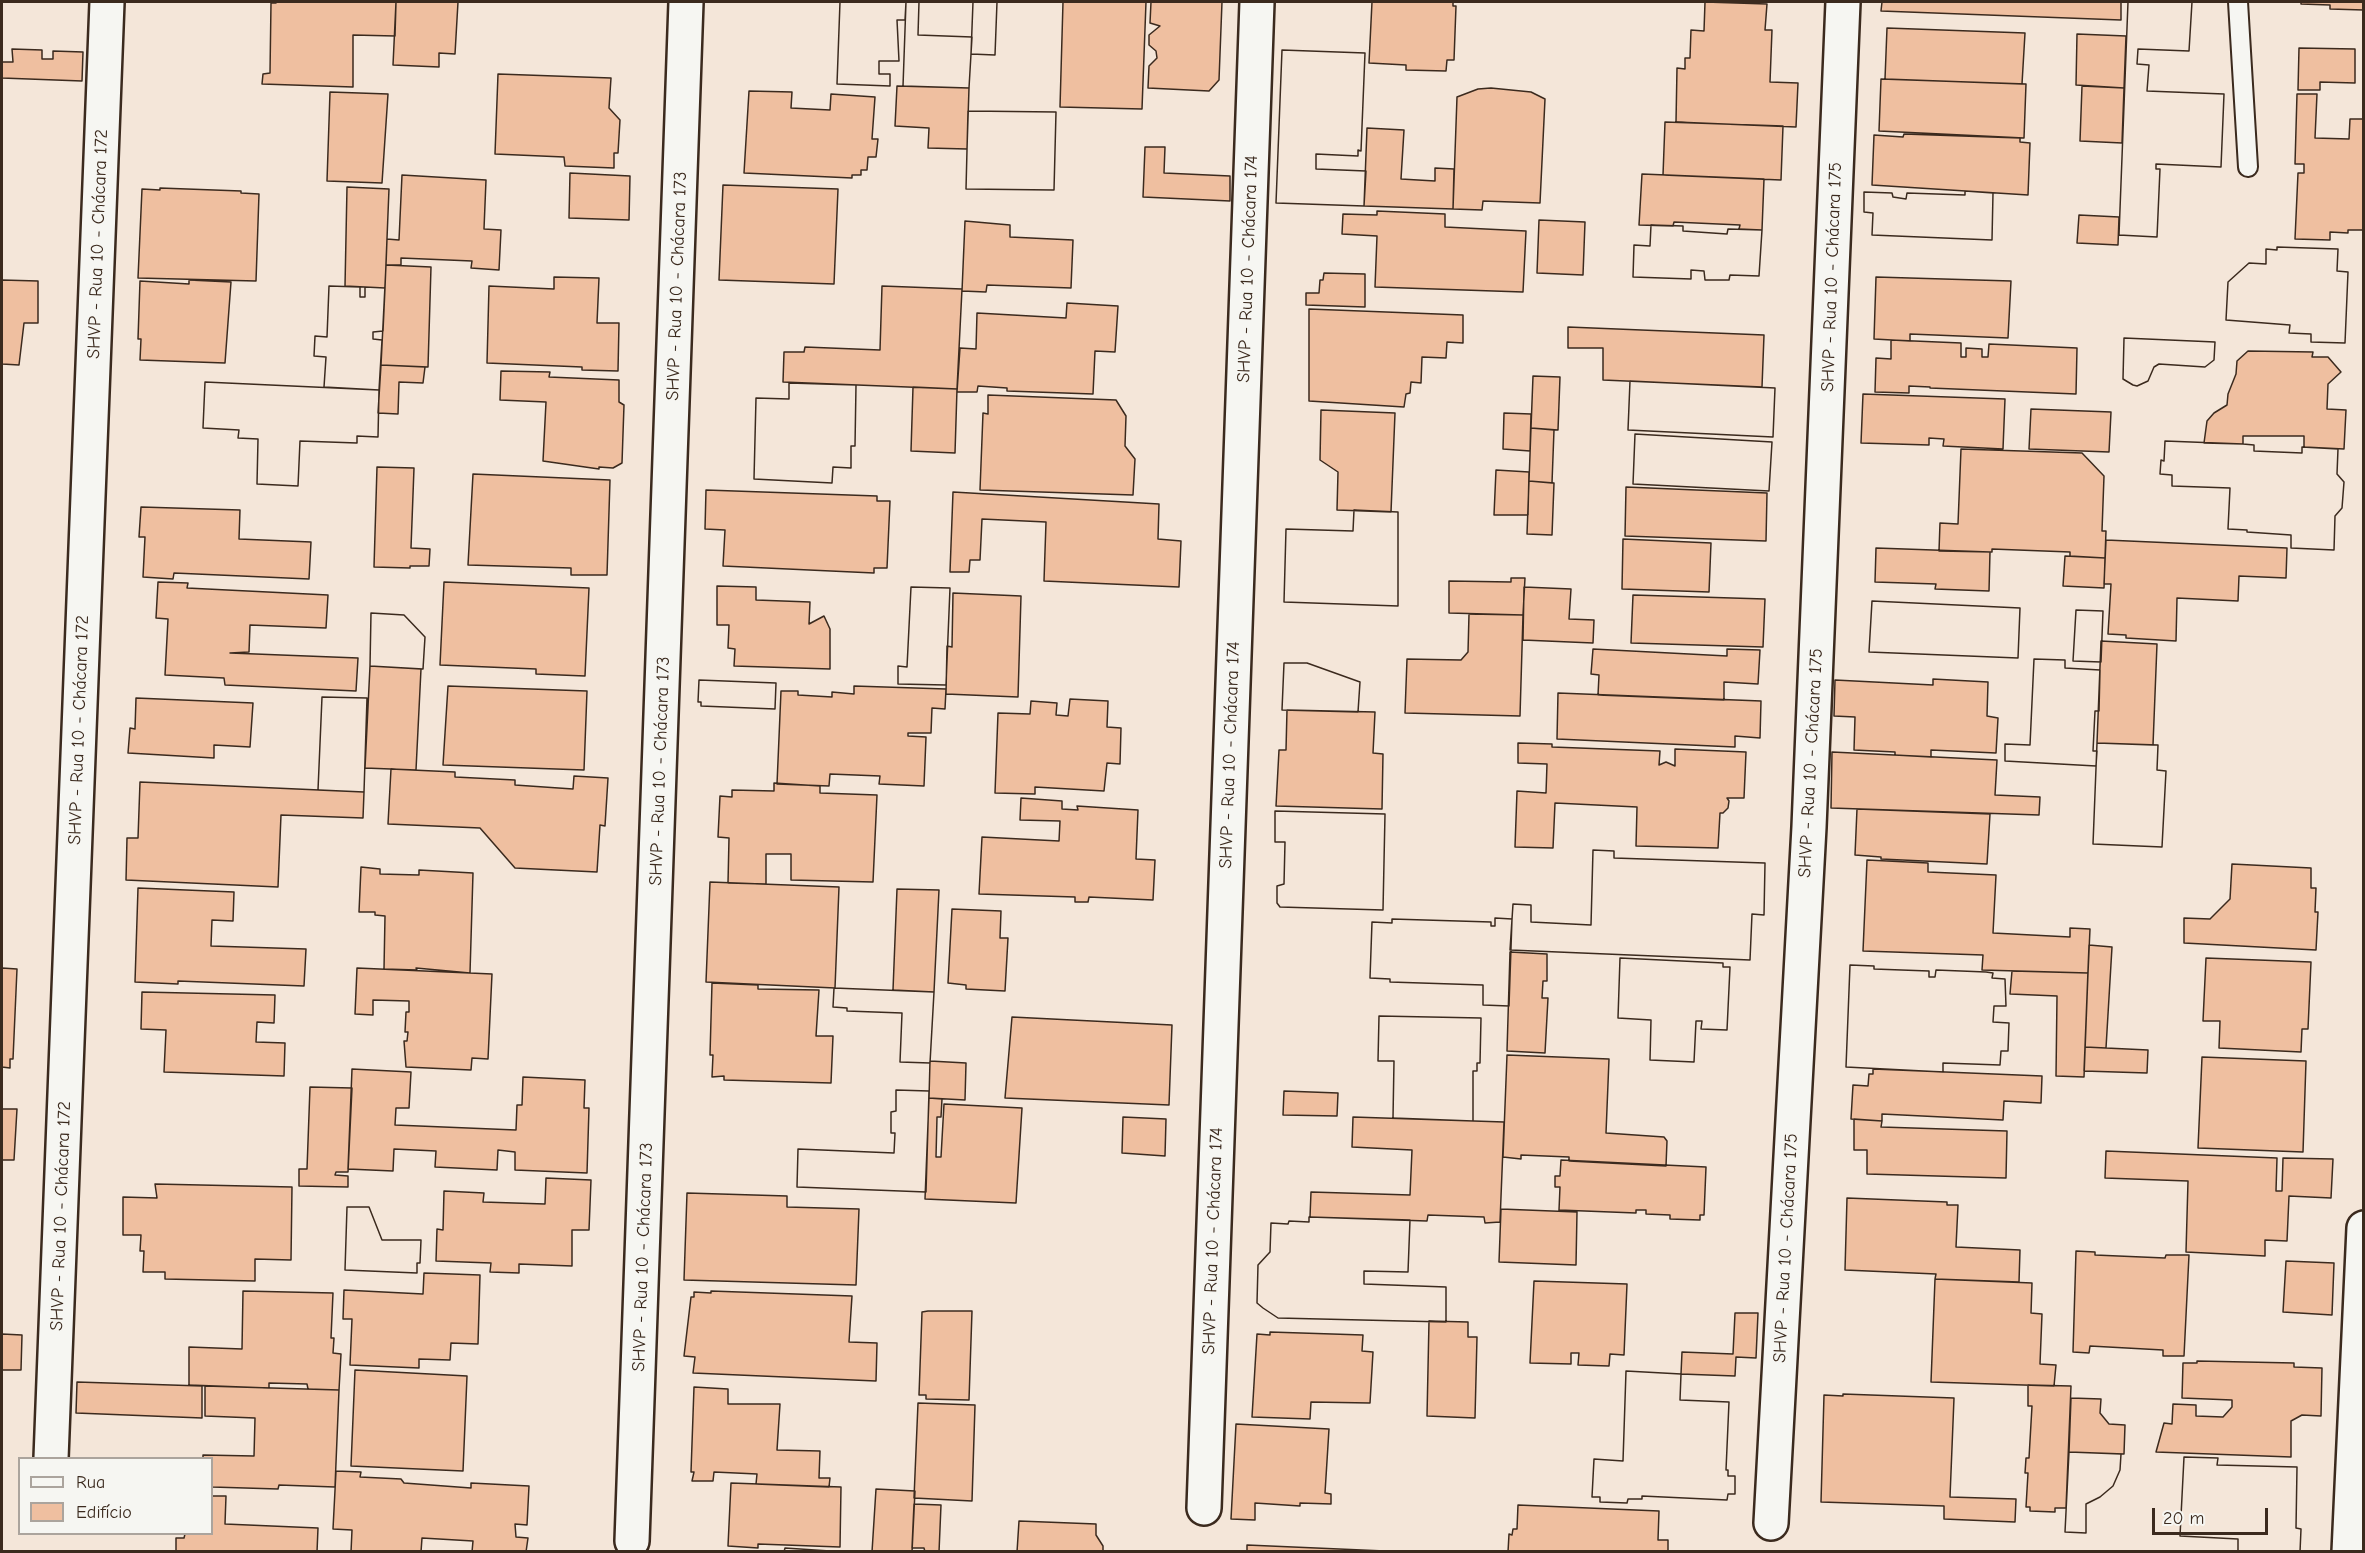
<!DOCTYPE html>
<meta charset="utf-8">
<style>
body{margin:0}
#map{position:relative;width:2365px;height:1553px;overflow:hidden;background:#f4e6d9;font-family:"Comic Neue",sans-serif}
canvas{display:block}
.frame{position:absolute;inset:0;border:3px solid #3b2a1e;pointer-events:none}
.legend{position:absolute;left:18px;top:1457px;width:195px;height:78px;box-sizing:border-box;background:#f6f6f2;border:2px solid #aba49d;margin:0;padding:8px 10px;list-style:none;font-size:18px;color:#3b2a1e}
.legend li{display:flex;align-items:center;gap:12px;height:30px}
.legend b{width:30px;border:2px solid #aba49d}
.scale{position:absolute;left:2152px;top:1508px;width:116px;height:27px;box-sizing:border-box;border:3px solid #3b2a1e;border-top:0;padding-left:8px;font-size:18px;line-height:21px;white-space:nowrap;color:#3b2a1e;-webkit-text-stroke:4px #f6f6f2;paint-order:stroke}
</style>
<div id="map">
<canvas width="2365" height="1553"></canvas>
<div class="frame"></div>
<ul class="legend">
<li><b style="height:8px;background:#f6f6f2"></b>Rua</li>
<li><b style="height:16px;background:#efbfa0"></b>Edifício</li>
</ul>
<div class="scale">20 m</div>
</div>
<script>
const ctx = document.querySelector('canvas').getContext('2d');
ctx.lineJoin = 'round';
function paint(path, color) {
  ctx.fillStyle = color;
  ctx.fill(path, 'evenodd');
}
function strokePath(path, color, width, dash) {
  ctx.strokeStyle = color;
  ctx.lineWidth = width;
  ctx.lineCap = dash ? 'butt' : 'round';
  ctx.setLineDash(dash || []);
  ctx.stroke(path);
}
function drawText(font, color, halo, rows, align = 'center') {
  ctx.font = font + ' "Comic Neue",sans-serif';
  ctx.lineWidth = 4.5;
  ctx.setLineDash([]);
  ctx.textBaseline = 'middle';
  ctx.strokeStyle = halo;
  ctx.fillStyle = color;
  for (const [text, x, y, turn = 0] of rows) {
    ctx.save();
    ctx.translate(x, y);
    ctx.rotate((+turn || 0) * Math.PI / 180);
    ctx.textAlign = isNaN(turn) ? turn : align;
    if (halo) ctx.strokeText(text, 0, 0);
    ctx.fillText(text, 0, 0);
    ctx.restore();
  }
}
const building = new Path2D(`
 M276,2H396L395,36L353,35V87L262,84L263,74L270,73L271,3H276Z
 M396,2H458L455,54L439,53V67L393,65Z
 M840,2H906L905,20H897L899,61H879V74H890V86L837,84Z
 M840,2H906L905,20H897L899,61H879V74H890V86L837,84Z
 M906,2H919L918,35L972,37L969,88L903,86Z
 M906,2H919L918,35L972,37L969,88L903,86Z
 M973,2H997L995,55L971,54Z
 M973,2H997L995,55L971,54Z
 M1063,2H1146L1142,109L1060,107Z
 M1151,2H1222L1219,80L1209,91L1148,88L1149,66L1157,58L1156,51L1149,45V35L1160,26L1150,23Z
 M1372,2H1453V6H1456L1454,60H1447L1446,71L1406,70V65L1369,63Z
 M1705,2L1767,4L1765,30H1772L1770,82L1798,83L1796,127L1676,122L1677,68L1685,69V58H1690L1691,30L1704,31Z
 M1882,2H2121V20L1881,11Z
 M2128,2H2192L2189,51L2138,49L2137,64L2149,65L2147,91L2224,94L2221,167L2156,164V169H2160L2157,237L2119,235Z
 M2128,2H2192L2189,51L2138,49L2137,64L2149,65L2147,91L2224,94L2221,167L2156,164V169H2160L2157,237L2119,235Z
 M2301,2H2364V10L2330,9V5L2301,4Z
 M1887,28L2025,33L2022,84L1885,79Z
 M2077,34L2126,36L2124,88L2076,85Z
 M2299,48L2355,49V83L2320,82V90H2298Z
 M12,49L42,50V59H53V51L83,52L82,81L2,78V62H13Z
 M1282,50L1365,53L1361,151L1358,150V156L1316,154V169L1366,171L1364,206L1276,203Z
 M1282,50L1365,53L1361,151L1358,150V156L1316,154V169L1366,171L1364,206L1276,203Z
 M498,74L611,78L609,108L620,120L618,153H614V168L565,166L564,157L495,154Z
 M1881,79L2026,84L2024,138L1879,131Z
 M897,86L969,88L967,149L928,148L929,128L895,126Z
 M2082,86L2124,88L2122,143L2080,141Z
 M1491,88L1531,92L1545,99L1540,203L1483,201L1482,210L1453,209L1457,97L1478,89Z
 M749,91L792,92L791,108L830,110L831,94L875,97L872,139H878L876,157H868L867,170H861V175H852V178L744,173Z
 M330,92L388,94L382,183L327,181Z
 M2297,94H2317L2315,138L2349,139L2350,119H2364V230H2348V233L2330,232V240L2295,239L2298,173H2304V164H2295Z
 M968,111L1056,112L1054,190L966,189Z
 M968,111L1056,112L1054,190L966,189Z
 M1665,122L1783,126L1781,180L1663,175Z
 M1367,128L1404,130L1401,179L1435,181V168L1454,169L1453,209L1364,206Z
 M1904,134L2020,138V142L2030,143L2028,195L1872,185L1874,135L1903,137Z
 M1145,147H1165L1164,173L1230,176V201L1143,197Z
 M570,173L630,176L629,220L569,218Z
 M1642,174L1764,179L1762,230L1739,229L1740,225L1674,222L1673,226L1639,225Z
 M402,175L486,180L484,229L501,230L499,270L471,268L472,261L401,258V265H386L387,239L399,240Z
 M723,185L838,189L834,284L719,280Z
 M347,187L389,189L385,288L345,286Z
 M160,188L241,191V193L259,194L256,281L138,278L142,189L160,190Z
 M1965,191L1993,193L1992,240L1872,235L1873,213L1864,212V192L1892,193L1893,197L1906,199L1907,193L1965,195Z
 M1965,191L1993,193L1992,240L1872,235L1873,213L1864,212V192L1892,193L1893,197L1906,199L1907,193L1965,195Z
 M1377,211L1445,214V227L1526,231L1523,292L1375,287L1377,236L1342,234L1343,214L1377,215Z
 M2079,215L2119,217L2118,245L2077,243Z
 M1539,220L1585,222L1583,275L1537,273Z
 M965,221L1010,225V237L1073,240L1071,288L987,285L986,292L962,291Z
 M1651,225L1683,226V231L1727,234L1728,229L1762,230L1759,276L1730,275L1729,280H1705L1704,271L1691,270V279L1633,277L1634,245L1650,246Z
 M1651,225L1683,226V231L1727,234L1728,229L1762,230L1759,276L1730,275L1729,280H1705L1704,271L1691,270V279L1633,277L1634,245L1650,246Z
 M2277,247L2338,249L2337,271L2348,272L2345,343L2311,342V334L2289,333L2290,325L2226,320L2228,282L2249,263L2266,264V249L2277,250Z
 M2277,247L2338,249L2337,271L2348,272L2345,343L2311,342V334L2289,333L2290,325L2226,320L2228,282L2249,263L2266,264V249L2277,250Z
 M386,265L431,267L428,367L381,365Z
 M1324,273L1365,274V307L1306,305V293H1319L1320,280H1323Z
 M554,277L599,278L597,323H619L618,371L582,370V367L487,363L489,286L554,289Z
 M1876,277L2011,281L2008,338L1910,334V341L1874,339Z
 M2,280L38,281V323H24L19,365L2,364Z
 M189,280L231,282L225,363L140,360L141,339H138L140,281L189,284Z
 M329,286L360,287V297H365V287L385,288L383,331L373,332V339L382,340L379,390L324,387L326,357L314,356L315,336L327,337Z
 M329,286L360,287V297H365V287L385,288L383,331L373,332V339L382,340L379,390L324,387L326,357L314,356L315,336L327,337Z
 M882,286L962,289L957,389L783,382L784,352H804L805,347L880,350Z
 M1067,303L1118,306L1115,352L1095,351L1093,394L1007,391V388L978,386L977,392H957L960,348L976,349L977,313L1066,318Z
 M1309,309L1463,315V343L1447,342L1446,358L1422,357L1421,383L1411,382L1410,393L1406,394L1404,407L1309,401Z
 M1568,327L1764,335L1762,387L1603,380V348H1568Z
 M2124,338L2215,342L2214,360L2205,367L2159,364L2154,367L2148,381L2137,386L2133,385L2123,379Z
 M2124,338L2215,342L2214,360L2205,367L2159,364L2154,367L2148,381L2137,386L2133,385L2123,379Z
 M1891,340L1961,343V357H1966V348L1982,349V357H1988L1989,344L2077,348L2076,394L1930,388V387L1909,386V393L1875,392L1876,358L1891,359Z
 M2248,351L2313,352L2312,357H2328L2341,372L2328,384L2327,409L2346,410L2344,449L2304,447V436H2243V444L2204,443L2207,421L2214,413L2227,405L2228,394L2236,374L2237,361Z
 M381,365L425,367L423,383L399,382L398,414L378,413Z
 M501,371L550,372L549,377L619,380V402L624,405L622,463L613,468L599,467V469L543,461L546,402L500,400Z
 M1533,376L1560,377L1558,430L1531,428Z
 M1630,381L1775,388L1773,437L1628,430Z
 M1630,381L1775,388L1773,437L1628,430Z
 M205,382L379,390L378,437L357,436V443L300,441L298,486L257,484L258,439L238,438L239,430L203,428Z
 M205,382L379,390L378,437L357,436V443L300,441L298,486L257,484L258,439L238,438L239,430L203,428Z
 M789,383L856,385L855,446H851V468L833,467L832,483L754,479L756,398L789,399Z
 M789,383L856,385L855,446H851V468L833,467L832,483L754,479L756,398L789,399Z
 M913,387L957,389L955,453L911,451Z
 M1863,394L2005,399L2003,449L1943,446L1944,439L1929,438V445L1861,443Z
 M988,395L1116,400L1126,416L1125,446L1135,459L1133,495L980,490L983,413L988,414Z
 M2031,409L2111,412L2109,452L2029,449Z
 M1321,410L1395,413L1391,512L1337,510L1338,472L1320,460Z
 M1504,413L1531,414L1530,451L1503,449Z
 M1531,428L1554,430L1552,483L1529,481Z
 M1635,434L1772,442L1769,491L1633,484Z
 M1635,434L1772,442L1769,491L1633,484Z
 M2165,441L2243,444L2254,445V451L2302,453V447L2338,449L2337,474L2344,482L2342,508L2335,516L2334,550L2291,548V535L2247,532V530L2228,529L2230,488L2172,486V475L2160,474L2161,460L2164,461Z
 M2165,441L2243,444L2254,445V451L2302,453V447L2338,449L2337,474L2344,482L2342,508L2335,516L2334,550L2291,548V535L2247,532V530L2228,529L2230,488L2172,486V475L2160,474L2161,460L2164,461Z
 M1961,449L2082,453L2104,476L2102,531H2106L2105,558L2070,556V552L1992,549V552L1939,551L1940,523L1958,524Z
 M377,467L414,468L411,548L430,549L429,566H410V568L374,567Z
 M1496,470L1529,472L1528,515H1494Z
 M473,474L610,480L607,575H571V568L468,565Z
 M1529,481L1554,483L1552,535L1527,534Z
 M1626,487L1767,493L1766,541L1625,536Z
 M706,490L877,496V501H890L887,568H874V573L723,566L725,530L705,529Z
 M953,492L1159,504L1158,539L1181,541L1179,587L1044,581L1046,522L982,519L980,560H970L969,572H950Z
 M141,507L240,510L239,539L311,542L309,579L174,573L173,579L143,577L145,537H139Z
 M1354,510L1398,512V606L1284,602L1286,529L1353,531Z
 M1354,510L1398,512V606L1284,602L1286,529L1353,531Z
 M1623,539L1711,543L1709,592L1622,589Z
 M2106,540L2287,548L2286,578L2239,576L2238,601L2177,598L2176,641L2126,638V635L2108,634L2111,584H2104Z
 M1876,548L1990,552L1989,591L1935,589L1936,584L1875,582Z
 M2065,556L2105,558L2104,588L2063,586Z
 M1511,578H1525L1523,615L1449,613V581L1511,582Z
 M158,582L188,583L187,588L328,595L326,628L250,625L249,652L230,653L358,658L356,691L225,685L224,678L165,675L168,619L156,618Z
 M444,582L589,588L585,676L536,674V669L440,665Z
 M717,586L756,587V600L810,602L809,624L824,616L830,629V669L734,666L735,649L728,648L729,625H717Z
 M911,587L950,588L946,685L898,684V666L907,667Z
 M911,587L950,588L946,685L898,684V666L907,667Z
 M1524,587L1571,589L1569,619L1594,620L1593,643L1523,640Z
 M953,593L1021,596L1018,697L946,694L947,646L952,647Z
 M1633,595L1765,599L1763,647L1631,643Z
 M1872,601L2020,608L2018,658L1869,652Z
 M1872,601L2020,608L2018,658L1869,652Z
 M2076,610L2103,611L2101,662L2073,661Z
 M2076,610L2103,611L2101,662L2073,661Z
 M371,613L404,615L425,637L423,669L370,666Z
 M371,613L404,615L425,637L423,669L370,666Z
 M1469,614L1523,615L1520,716L1405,713L1407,659L1461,660L1468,652Z
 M2101,641L2157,644L2153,745L2097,743Z
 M1593,649L1727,656V649L1760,650L1758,684L1724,682V700L1598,695L1599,675L1591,674Z
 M2034,659L2065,660V668L2100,670L2099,711H2095L2093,751H2097L2096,766L2005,761V744L2030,745Z
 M2034,659L2065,660V668L2100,670L2099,711H2095L2093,751H2097L2096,766L2005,761V744L2030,745Z
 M1284,663H1307L1360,682L1358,712L1282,710Z
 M1284,663H1307L1360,682L1358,712L1282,710Z
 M370,666L421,669L416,770L365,768Z
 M1933,679L1988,682L1987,716L1998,718L1996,753L1931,750V757L1895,755V752L1854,750L1855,717L1834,716L1835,680L1933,685Z
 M699,680L776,683L775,709L701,706V702H698Z
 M699,680L776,683L775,709L701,706V702H698Z
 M448,686L587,691L584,770L443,765Z
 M854,686L946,689L945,709L932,708L931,733H908V736L926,737L924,786L879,784L880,776L830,774L829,786L777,784L781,691H798V695L832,697V692L854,694Z
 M1558,693L1761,701L1760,738L1735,736V747L1557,739Z
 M322,697L367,698L364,792L318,790Z
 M322,697L367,698L364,792L318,790Z
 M136,698L253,703L250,747L214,745V758L128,753L130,728L135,729Z
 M1070,699L1108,701L1107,727L1121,728L1120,764L1107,763L1104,791L1035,787V794L995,793L998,713L1030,714L1031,701L1057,703L1056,715L1068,716Z
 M1287,710L1375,712L1373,753L1383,754L1382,809L1276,806L1279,750H1286Z
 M1518,743L1552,744V747L1660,751L1659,765L1666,762L1675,766V749L1746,752L1744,798H1727L1729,801L1728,808L1723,813H1720L1718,848L1636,846L1637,807L1555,803L1553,848L1515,847L1517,791L1546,793L1547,764L1518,763Z
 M2097,743L2158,745L2157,770L2166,771L2162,847L2093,844Z
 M2097,743L2158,745L2157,770L2166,771L2162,847L2093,844Z
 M1832,752L1997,760L1995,795L2040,797L2039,815L1831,808Z
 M391,769L455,772V777L515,780V785L573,789L574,776L608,778L605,826L600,825L597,872L515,868L480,828L388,824Z
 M140,782L364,792L363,818L281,815L278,887L126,880L127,838H138Z
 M774,783L820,786V793L877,795L873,882L791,880V854H766V884L728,883L729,838L718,837L720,796L732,797V790L774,791Z
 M1021,798L1062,801V809L1078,810L1077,806L1138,810L1136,859L1155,860L1153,900L1089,897L1088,902H1075V897L979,894L982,837L1059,841L1060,821L1020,820Z
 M1857,809L1990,814L1987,864L1881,859V857L1855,855Z
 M1275,811L1385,814L1383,910L1280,907L1277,903V886L1284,884L1285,842H1275Z
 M1275,811L1385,814L1383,910L1280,907L1277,903V886L1284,884L1285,842H1275Z
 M1593,850L1614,851V858L1765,863L1764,915L1752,914L1750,960L1510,950L1513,904L1531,905V922L1591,925Z
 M1593,850L1614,851V858L1765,863L1764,915L1752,914L1750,960L1510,950L1513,904L1531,905V922L1591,925Z
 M1867,860L1928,863V872L1996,875L1993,933L2070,937V928L2090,929L2088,973L1982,970L1983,955L1863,951Z
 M2232,864L2311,868V888H2316L2315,912H2318L2316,950L2184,943V918L2210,919L2230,899Z
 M361,867L380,869V874L419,875V870L473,873L470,973L416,968L417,970L384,969L385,916L375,915V912H359Z
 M710,882L839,887L835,988L706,982Z
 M138,888L234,892L233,921L212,920L211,946L306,949L304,986L178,981V984L135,982Z
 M897,889L939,890L934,992L893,990Z
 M952,909L1001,911L1000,938H1008L1005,991L966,989V985L948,983Z
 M1495,918L1512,919L1509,1006L1483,1005V985L1390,982V979L1370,978L1372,922L1392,923V919L1491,922V926H1495Z
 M1495,918L1512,919L1509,1006L1483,1005V985L1390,982V979L1370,978L1372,922L1392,923V919L1491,922V926H1495Z
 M2089,945L2112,947L2106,1048L2085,1047Z
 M1510,952L1547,954V981H1543L1542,998H1548L1545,1053L1507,1051Z
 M1620,958L1723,963V967H1730L1727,1030L1701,1029L1702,1021H1696L1694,1062L1650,1060L1651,1020L1618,1018Z
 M1620,958L1723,963V967H1730L1727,1030L1701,1029L1702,1021H1696L1694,1062L1650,1060L1651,1020L1618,1018Z
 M2206,958L2311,962L2308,1029H2302L2301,1052L2219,1048L2220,1021H2203Z
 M1850,965L1874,966V969L1929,971V977H1935L1936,970L1986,972L1993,973L1992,978L2005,979L2006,1006H1994L1993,1022L2009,1023L2008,1051H2001L2000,1065L1943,1063V1072L1846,1067Z
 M1850,965L1874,966V969L1929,971V977H1935L1936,970L1986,972L1993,973L1992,978L2005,979L2006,1006H1994L1993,1022L2009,1023L2008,1051H2001L2000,1065L1943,1063V1072L1846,1067Z
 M2,968L17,969L13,1059H10V1068L2,1067Z
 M357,968L492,974L488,1059L472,1058L471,1070L406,1067L404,1041H407L408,1032H405L406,1012H409V1001L373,1000V1015L355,1014Z
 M2012,971L2088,973L2084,1077L2056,1076L2057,996L2010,994Z
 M712,983L758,985V989L819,990L816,1036H833L831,1083L724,1080V1076L712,1077L713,1055H710Z
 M834,988L934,992L930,1063L900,1062L902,1013L847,1011V1008L833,1007Z
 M834,988L934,992L930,1063L900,1062L902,1013L847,1011V1008L833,1007Z
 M142,992L275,995L274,1023L257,1022L256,1042L285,1043L284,1076L164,1072L166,1030L141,1029Z
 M1379,1016L1481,1018L1480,1063H1477V1071H1473V1121L1393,1118L1394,1061H1378Z
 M1379,1016L1481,1018L1480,1063H1477V1071H1473V1121L1393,1118L1394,1061H1378Z
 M1012,1017L1172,1025L1169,1105L1005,1098Z
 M2085,1047L2148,1050L2147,1073L2084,1071Z
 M1507,1055L1609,1059L1606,1133L1664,1137L1667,1141L1666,1166L1569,1161V1157L1521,1155V1159L1503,1157Z
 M2202,1057L2306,1061L2303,1152L2198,1148Z
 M930,1061L966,1063L965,1100L929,1098Z
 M352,1069L411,1072L409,1108H396L395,1125L516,1130L517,1105H522L523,1077L585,1080L584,1108H589L587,1173L515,1170V1152L498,1150L497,1170L435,1167L436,1151L394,1149L393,1171L348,1169Z
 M1873,1069L2042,1076L2041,1103L2004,1101L2003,1120L1882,1114V1121L1851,1119L1853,1085L1868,1086L1869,1074H1873Z
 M310,1087L352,1088L348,1172H336L335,1175L348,1176V1187L299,1186V1169H307Z
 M896,1090L929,1091L926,1192L797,1187L798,1149L894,1153L895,1133H891V1112L896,1111Z
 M896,1090L929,1091L926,1192L797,1187L798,1149L894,1153L895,1133H891V1112L896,1111Z
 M1284,1091L1338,1093L1337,1116L1283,1115Z
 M929,1098L942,1099L941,1117H937L936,1157H941L944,1104L1022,1108L1016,1203L925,1199Z
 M2,1109H17L14,1160H2Z
 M1123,1117L1166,1119L1165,1156L1122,1153Z
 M1353,1117L1504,1122L1500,1222L1485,1223L1484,1217L1428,1215L1427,1221L1310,1217L1311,1192L1410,1195L1412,1150L1352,1147Z
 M1854,1119L1882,1121L1881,1127L2007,1131L2006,1178L1867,1174V1150H1854Z
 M2106,1151L2277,1158L2276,1191H2282L2283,1158L2333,1159L2331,1198L2289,1196L2287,1241L2265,1240V1256L2186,1252L2188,1181L2105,1178Z
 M1561,1160L1706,1167L1704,1215H1700V1220L1670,1219V1215L1646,1214V1210H1636V1213L1559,1210L1560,1187H1555V1176H1560Z
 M546,1178L591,1180L589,1230H572V1266L519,1264V1273L490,1272L491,1263L436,1261L437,1229L443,1230L444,1191L484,1193L483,1202L545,1204Z
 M155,1184L292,1187L291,1260L255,1259V1281L165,1279V1272H143L144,1251H140L141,1235H123V1197L157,1198Z
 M687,1193L787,1196V1207L859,1209L856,1285L684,1280Z
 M1847,1198L1947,1202V1205H1958L1956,1247L2020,1250L2019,1282L1935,1279L1936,1274L1845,1270Z
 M347,1207H369L382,1240H421L420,1263H417V1273L345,1270Z
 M347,1207H369L382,1240H421L420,1263H417V1273L345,1270Z
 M1501,1209L1577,1212L1576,1265L1499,1262Z
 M1309,1217L1410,1220L1408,1272L1364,1271V1284L1446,1287V1322L1278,1318L1263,1308L1257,1303L1258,1265L1270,1252L1271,1223L1288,1224L1289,1221L1309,1222Z
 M1309,1217L1410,1220L1408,1272L1364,1271V1284L1446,1287V1322L1278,1318L1263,1308L1257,1303L1258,1265L1270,1252L1271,1223L1288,1224L1289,1221L1309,1222Z
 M2076,1251L2095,1252V1255L2165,1258L2166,1255H2189L2184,1356H2163V1350L2090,1346L2089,1353L2073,1352Z
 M2286,1261L2334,1263L2332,1315L2283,1312Z
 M424,1273L480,1275L478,1344L451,1343L450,1360L419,1359V1368L350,1365L352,1319H343L344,1290L423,1294Z
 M1935,1279L2032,1283L2031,1313L2042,1314L2040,1364L2056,1365L2054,1386L1931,1382Z
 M1534,1281L1627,1284L1624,1355L1610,1354L1609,1366L1578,1365L1579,1353H1571V1364L1530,1363Z
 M243,1291L333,1293L331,1338H334L333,1353L341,1354L339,1390L308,1389L307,1384L269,1383V1388L189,1385V1347L242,1349Z
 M711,1291L852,1296L849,1342L877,1343L876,1381L693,1373L695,1357L684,1356L691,1297H694V1292L711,1293Z
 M928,1311H972L969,1400L926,1399V1395H919L922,1312Z
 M1735,1313H1758L1756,1358L1736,1357L1735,1376L1681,1374L1682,1352L1733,1354Z
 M1429,1321L1468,1322V1337H1477L1475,1418L1427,1416Z
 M1270,1332L1363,1335L1362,1351L1373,1352L1370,1403L1311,1402L1310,1419L1252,1417L1257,1334L1270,1335Z
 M2,1334L22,1335L21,1370H2Z
 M2197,1361L2294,1363V1367L2322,1368L2321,1416L2302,1415L2291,1421V1457L2156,1452L2164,1423L2172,1424L2173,1404L2196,1405V1416L2223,1417L2232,1407V1400L2182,1398L2183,1363H2197Z
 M355,1370L467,1376L463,1471L351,1466Z
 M1626,1371L1681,1374L1680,1400L1729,1402L1726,1470H1728V1476H1735V1494H1728L1727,1500L1642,1496V1499H1628L1627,1503L1600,1502V1497H1592L1594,1459L1623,1461Z
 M1626,1371L1681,1374L1680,1400L1729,1402L1726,1470H1728V1476H1735V1494H1728L1727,1500L1642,1496V1499H1628L1627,1503L1600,1502V1497H1592L1594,1459L1623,1461Z
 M77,1382L202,1386V1418L76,1413Z
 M2028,1385L2071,1386L2066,1508H2055V1512L2030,1511V1507H2026L2028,1473H2025L2026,1458H2029L2032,1406H2028Z
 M205,1386L339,1390L335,1487L279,1485L278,1489L212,1487V1458H203V1455L254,1456L255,1418L205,1416Z
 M694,1387L728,1389V1404H780L777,1450L820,1451L819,1478H830L829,1487L756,1484L757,1474L714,1472L713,1481H692L694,1472H691Z
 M1843,1394L1954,1398L1950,1497L2016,1499L2015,1522L1944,1519V1506L1821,1502L1824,1395L1843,1396Z
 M2071,1398L2101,1399L2100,1413L2109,1424L2125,1425L2124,1454L2069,1452Z
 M918,1403L975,1405L972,1501L914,1498Z
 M1236,1424L1329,1429L1325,1493L1331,1494V1504L1300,1503V1506L1255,1503V1520L1231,1519Z
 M2069,1452L2121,1454L2120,1470L2113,1486L2100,1497L2086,1504V1533L2065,1532Z
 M2069,1452L2121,1454L2120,1470L2113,1486L2100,1497L2086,1504V1533L2065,1532Z
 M2184,1457L2218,1458L2217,1465L2297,1467L2296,1528L2301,1529L2300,1552H2238V1539L2180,1536Z
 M2184,1457L2218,1458L2217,1465L2297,1467L2296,1528L2301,1529L2300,1552H2238V1539L2180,1536Z
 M336,1471L361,1472L360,1477L401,1479L404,1483L471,1488V1483L529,1486L527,1525L515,1524L516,1537L528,1538L526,1552H472L473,1541L422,1538L421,1552H351L352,1530L333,1529Z
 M731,1483L841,1487L840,1547L758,1544V1548L728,1546Z
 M876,1489L915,1491L912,1552H872Z
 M212,1496H226L225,1524L318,1528L317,1552H176V1538H184L185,1534H212Z
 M914,1504L941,1505L939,1552H925L924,1548H912Z
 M1518,1505L1659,1511L1658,1540H1668V1552H1508L1509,1534L1512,1535L1513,1529H1517Z
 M1019,1521L1096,1524V1535L1103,1546V1552H1017Z
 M1247,1545L1385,1551L1247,1552Z
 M785,1548L845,1552H784Z
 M785,1548L845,1552H784Z`);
paint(building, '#efbfa0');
strokePath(building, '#3b2a1e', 1.5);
const lane = new Path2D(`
 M2238,2L2248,167`);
const street = new Path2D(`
 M51,1458L107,2
 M1204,1508L1257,2
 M1771,1523L1809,827L1843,2
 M632,1541L686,2
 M2349,1552L2364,1228`);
strokePath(lane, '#3b2a1e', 22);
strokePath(street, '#3b2a1e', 38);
strokePath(lane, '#f6f6f2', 18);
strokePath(street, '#f6f6f2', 33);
drawText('18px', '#3b2a1e', '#f6f6f2', [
 ["SHVP - Rua 10 - Chácara 172",98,244,-88],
 ["SHVP - Rua 10 - Chácara 174",1248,269,-88],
 ["SHVP - Rua 10 - Chácara 175",1832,277,-88],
 ["SHVP - Rua 10 - Chácara 173",677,286,-88],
 ["SHVP - Rua 10 - Chácara 172",79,730,-88],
 ["SHVP - Rua 10 - Chácara 174",1230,755,-88],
 ["SHVP - Rua 10 - Chácara 175",1811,763,-87],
 ["SHVP - Rua 10 - Chácara 173",660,771,-88],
 ["SHVP - Rua 10 - Chácara 172",61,1216,-88],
 ["SHVP - Rua 10 - Chácara 174",1213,1241,-88],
 ["SHVP - Rua 10 - Chácara 175",1786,1248,-87],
 ["SHVP - Rua 10 - Chácara 173",643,1257,-88]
]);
</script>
